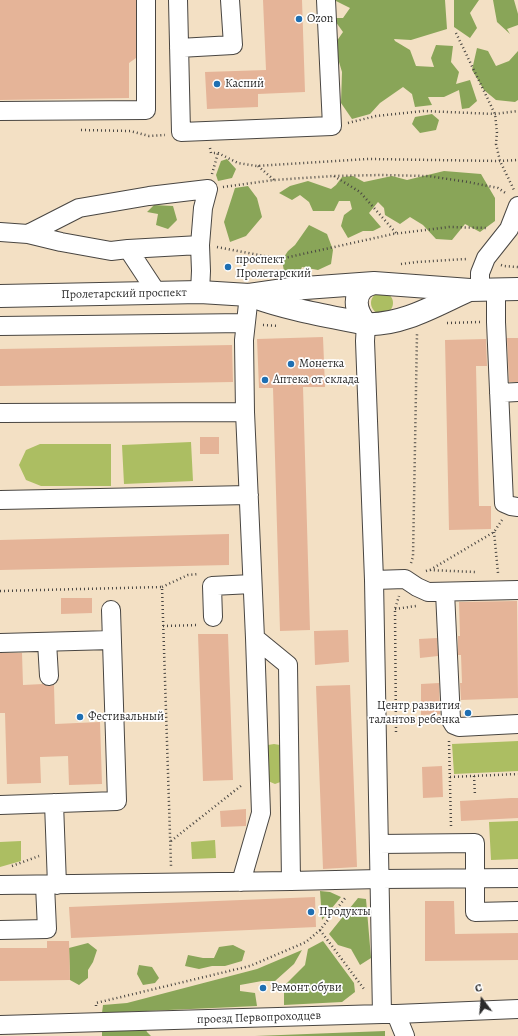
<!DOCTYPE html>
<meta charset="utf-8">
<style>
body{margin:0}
#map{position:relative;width:518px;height:1036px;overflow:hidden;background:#f3e0c4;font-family:Alegreya,serif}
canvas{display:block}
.north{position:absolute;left:462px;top:980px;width:40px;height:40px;-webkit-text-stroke:3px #fff;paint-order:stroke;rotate:344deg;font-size:11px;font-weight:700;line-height:16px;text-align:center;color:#2b2b2b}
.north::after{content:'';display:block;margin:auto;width:14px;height:18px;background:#2b2b2b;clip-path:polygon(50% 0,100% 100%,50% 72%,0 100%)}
</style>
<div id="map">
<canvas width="518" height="1036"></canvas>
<div class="north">С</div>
</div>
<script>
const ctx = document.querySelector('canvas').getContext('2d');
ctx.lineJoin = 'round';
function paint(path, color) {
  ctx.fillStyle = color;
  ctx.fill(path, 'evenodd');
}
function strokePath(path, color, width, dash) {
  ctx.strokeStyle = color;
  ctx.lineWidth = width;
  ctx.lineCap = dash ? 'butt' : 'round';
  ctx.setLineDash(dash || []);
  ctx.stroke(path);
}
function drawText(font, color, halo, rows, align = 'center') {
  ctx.font = font + ' Alegreya,serif';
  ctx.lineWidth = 3.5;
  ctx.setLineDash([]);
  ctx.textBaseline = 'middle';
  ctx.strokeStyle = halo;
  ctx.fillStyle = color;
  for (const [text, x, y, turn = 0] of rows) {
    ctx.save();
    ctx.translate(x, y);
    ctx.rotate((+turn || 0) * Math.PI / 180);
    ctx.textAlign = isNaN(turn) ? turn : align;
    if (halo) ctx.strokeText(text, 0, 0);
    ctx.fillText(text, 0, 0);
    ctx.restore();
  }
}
paint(new Path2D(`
 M371 303a11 11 0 1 1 22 0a11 11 0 1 1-22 0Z
 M191,442L193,481L124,484L122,445Z
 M40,444H111V486H41L26,480L19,465L26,450Z
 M518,741V771L454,774L452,744Z
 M274,744L280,745L283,781L275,784L268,781L262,751L268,745Z
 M518,821V859L491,860L489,822Z
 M215,840L216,858L192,859L191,842Z
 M21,841V861L0,867V842Z`), '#acbe62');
paint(new Path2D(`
 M334,0H445L447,29L411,40L394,39L395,41L410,50L416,66L434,67L431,58L436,45L453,46L451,62L459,72L456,84L470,80L477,101L469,108L462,109L459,90L444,97H428L432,105L415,107L412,94L403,87L380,103L370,114L352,119L341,103L342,72L334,45L343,32L333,18H343L350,8Z
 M454,0H479L470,13L477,28L470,38L454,27Z
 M493,0H514L518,14V25L507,29L510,34L497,22Z
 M477,48L488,51L496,66L509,61L518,51V100L515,102L496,100L484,90L472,70Z
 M432,114L439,120L436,130L420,133L412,124L415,117Z
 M227,159L236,169L232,178L218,181L216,175L221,161Z
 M444,171L481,174L495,198V221L480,232L465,224L452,240L436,239L423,225L410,217L400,224L385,215L384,208L378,202L369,213L381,227L373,231H363L348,238L341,226L344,215L352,209L350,201H339L334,211H313L309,202L300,195L292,200L279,193L290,186L308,181L331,189L336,185L342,177L353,176L364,182L392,176L407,180Z
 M248,186L257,198L262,217L246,236L230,242L224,222L235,188Z
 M154,205L173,206L177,220L168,229L156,225L158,214L147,212Z
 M309,225L327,234L333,250L331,264L318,270L302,267L298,276L285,277L282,260L288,251L295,245Z
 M320,891L330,892L341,897L322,920Z
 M358,898L366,899L371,958L360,965L351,949L338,945L329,934Z
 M323,941L354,983L355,992L342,1002L284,1005V986L305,965L308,949Z
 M88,943L97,950L93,962L88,970V978L79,985L70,980L69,948Z
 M233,945L245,951L242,961L225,966H212L199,969L185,966L188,955L203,958H214L219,947Z
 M302,950L294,964L275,981H262L240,985V991L255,993L257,1006L102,1013L103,1005L127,1003L257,969Z
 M139,965L152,967L159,978L155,983L143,985L137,974Z
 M143,1024L147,1032L151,1036H102V1031Z
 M385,1031V1036H255Z`), '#89a558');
paint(new Path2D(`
 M0,0H136V58L129,63V98L0,100Z
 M263,0H302L305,92L258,94V107L207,109L205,72L266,70Z
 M323,337L325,387H303L310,630L280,631L273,388H259L257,339Z
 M507,338H518V382H509Z
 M486,339L487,366H476L479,506H491V529L449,530L445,340Z
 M232,345L233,382L0,386V349Z
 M200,437H219V454H200Z
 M229,534V565L0,570V540Z
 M61,598H92V613L61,614Z
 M517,601L518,698L461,700L460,683H462L461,655H458V636H460L459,602Z
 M348,630L349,662L315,665L314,631Z
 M198,634H228L233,780L203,781Z
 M437,638L438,656L420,658L419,639Z
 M0,653H22L23,685L43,684L49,686L54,685L55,724L100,722L102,784L69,785L68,756L40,757L41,783L7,784L5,713H0Z
 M439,683L440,714L421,715V684Z
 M350,685L357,867L323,869L316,686Z
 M442,766L443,797L423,798L422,767Z
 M511,798H518V818L461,821L460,801Z
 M246,809V826L221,827L220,811Z
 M315,897L316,927L71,938L69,907Z
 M425,901H454L455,934L518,933V960L425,961Z
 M47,941H69L70,980L0,981V948H47Z`), '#e5b498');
const minor = new Path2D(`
 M178,0L181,132L332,126L326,0
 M179,48L233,45L230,0
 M0,111L146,110V0
 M0,232L28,234L61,242L111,251L128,249L200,245
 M28,234L79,208L149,196L208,189L203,208L200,245L201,271L200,292
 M128,249L157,293
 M480,290V273L486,258L509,229L518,206
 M496,290V322L504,503L511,506L518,507
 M249,295L244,340L245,412L255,638L288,665L291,881
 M366,324L365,341L374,580L382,1014
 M0,326L246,323
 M499,393L518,392
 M0,413L245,412
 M0,500L249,495
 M374,580L405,579L417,587L428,592L518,590
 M445,592L451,720L454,725L459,727L518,724
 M213,617L212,586L252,584
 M47,642L49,676
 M0,643L112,640
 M54,803L57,885
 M0,805L117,801L111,610
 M379,844L475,843V912L518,911
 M241,882L261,813L255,638
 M0,885L291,881L380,879L518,878
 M0,930L47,929L45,885
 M396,1014L405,1036
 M0,1025L382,1014H396L518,1009`);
const major = new Path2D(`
 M0,296L200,292L249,295L291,289L374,283L470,290L518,289
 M254,297C290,310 328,316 366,324C401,326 436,305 467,291
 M366,324C358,314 352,300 362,289C365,286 370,284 374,283`);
strokePath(minor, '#494642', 20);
strokePath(major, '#494642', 24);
strokePath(new Path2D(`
 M456,33L495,114L497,132L496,144L500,161L514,190
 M348,123L376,116L424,111L495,114L518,111
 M81,130L130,131L149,136L165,135
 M210,148L211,153H218L238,163L257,166L369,159L500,161L518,160
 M258,166L274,180
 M212,174L218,153
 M334,176L360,192L396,233
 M223,187L274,180L333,176L381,175L428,176L468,182L498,188L507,194
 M217,247L280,259L393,234L449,227L488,228
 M401,264L417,262L467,259
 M501,265L504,266L518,267
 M447,323L480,322
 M263,325L278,326
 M494,532L498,573
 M411,563L413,557L417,334
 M430,570L494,532L502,520
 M426,571L429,570L475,572
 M162,587L188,575L199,574
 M0,591L162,587L171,866
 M395,609L416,606
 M163,626L199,625
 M396,732L395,609L399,596
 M449,741L451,826
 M474,776L475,796
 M450,777L518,774
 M171,841L242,785
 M12,866L39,856
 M320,930L364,989
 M96,1006V1003L250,966L306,942L320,930L346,897`), '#494642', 2.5, [1, 3]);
strokePath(minor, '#fff', 18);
strokePath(major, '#fff', 22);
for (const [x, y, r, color] of [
 [299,19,4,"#1f6fb2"],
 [217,84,4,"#1f6fb2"],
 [228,267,4,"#1f6fb2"],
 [291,364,4,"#1f6fb2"],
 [265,380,4,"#1f6fb2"],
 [468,713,4,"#1f6fb2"],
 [80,717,4,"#1f6fb2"],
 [311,912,4,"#1f6fb2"],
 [263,988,4,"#1f6fb2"]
]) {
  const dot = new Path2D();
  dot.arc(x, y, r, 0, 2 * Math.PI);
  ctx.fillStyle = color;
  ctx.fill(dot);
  strokePath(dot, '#fff', 1.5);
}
drawText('12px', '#2b2b2b', '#fff', [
 ["Ozon",307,19],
 ["Каспий",225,84],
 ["проспект",236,260],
 ["Пролетарский",236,274],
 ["Монетка",299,364],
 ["Аптека от склада",273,380],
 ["Центр развития",460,706,"right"],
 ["талантов ребенка",460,720,"right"],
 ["Фестивальный",88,717],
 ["Продукты",319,912],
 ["Ремонт обуви",271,988]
], 'left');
drawText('12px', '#2b2b2b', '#fff', [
 ["Пролетарский проспект",124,294,-1],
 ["проезд Первопроходцев",259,1018,-2]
]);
</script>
